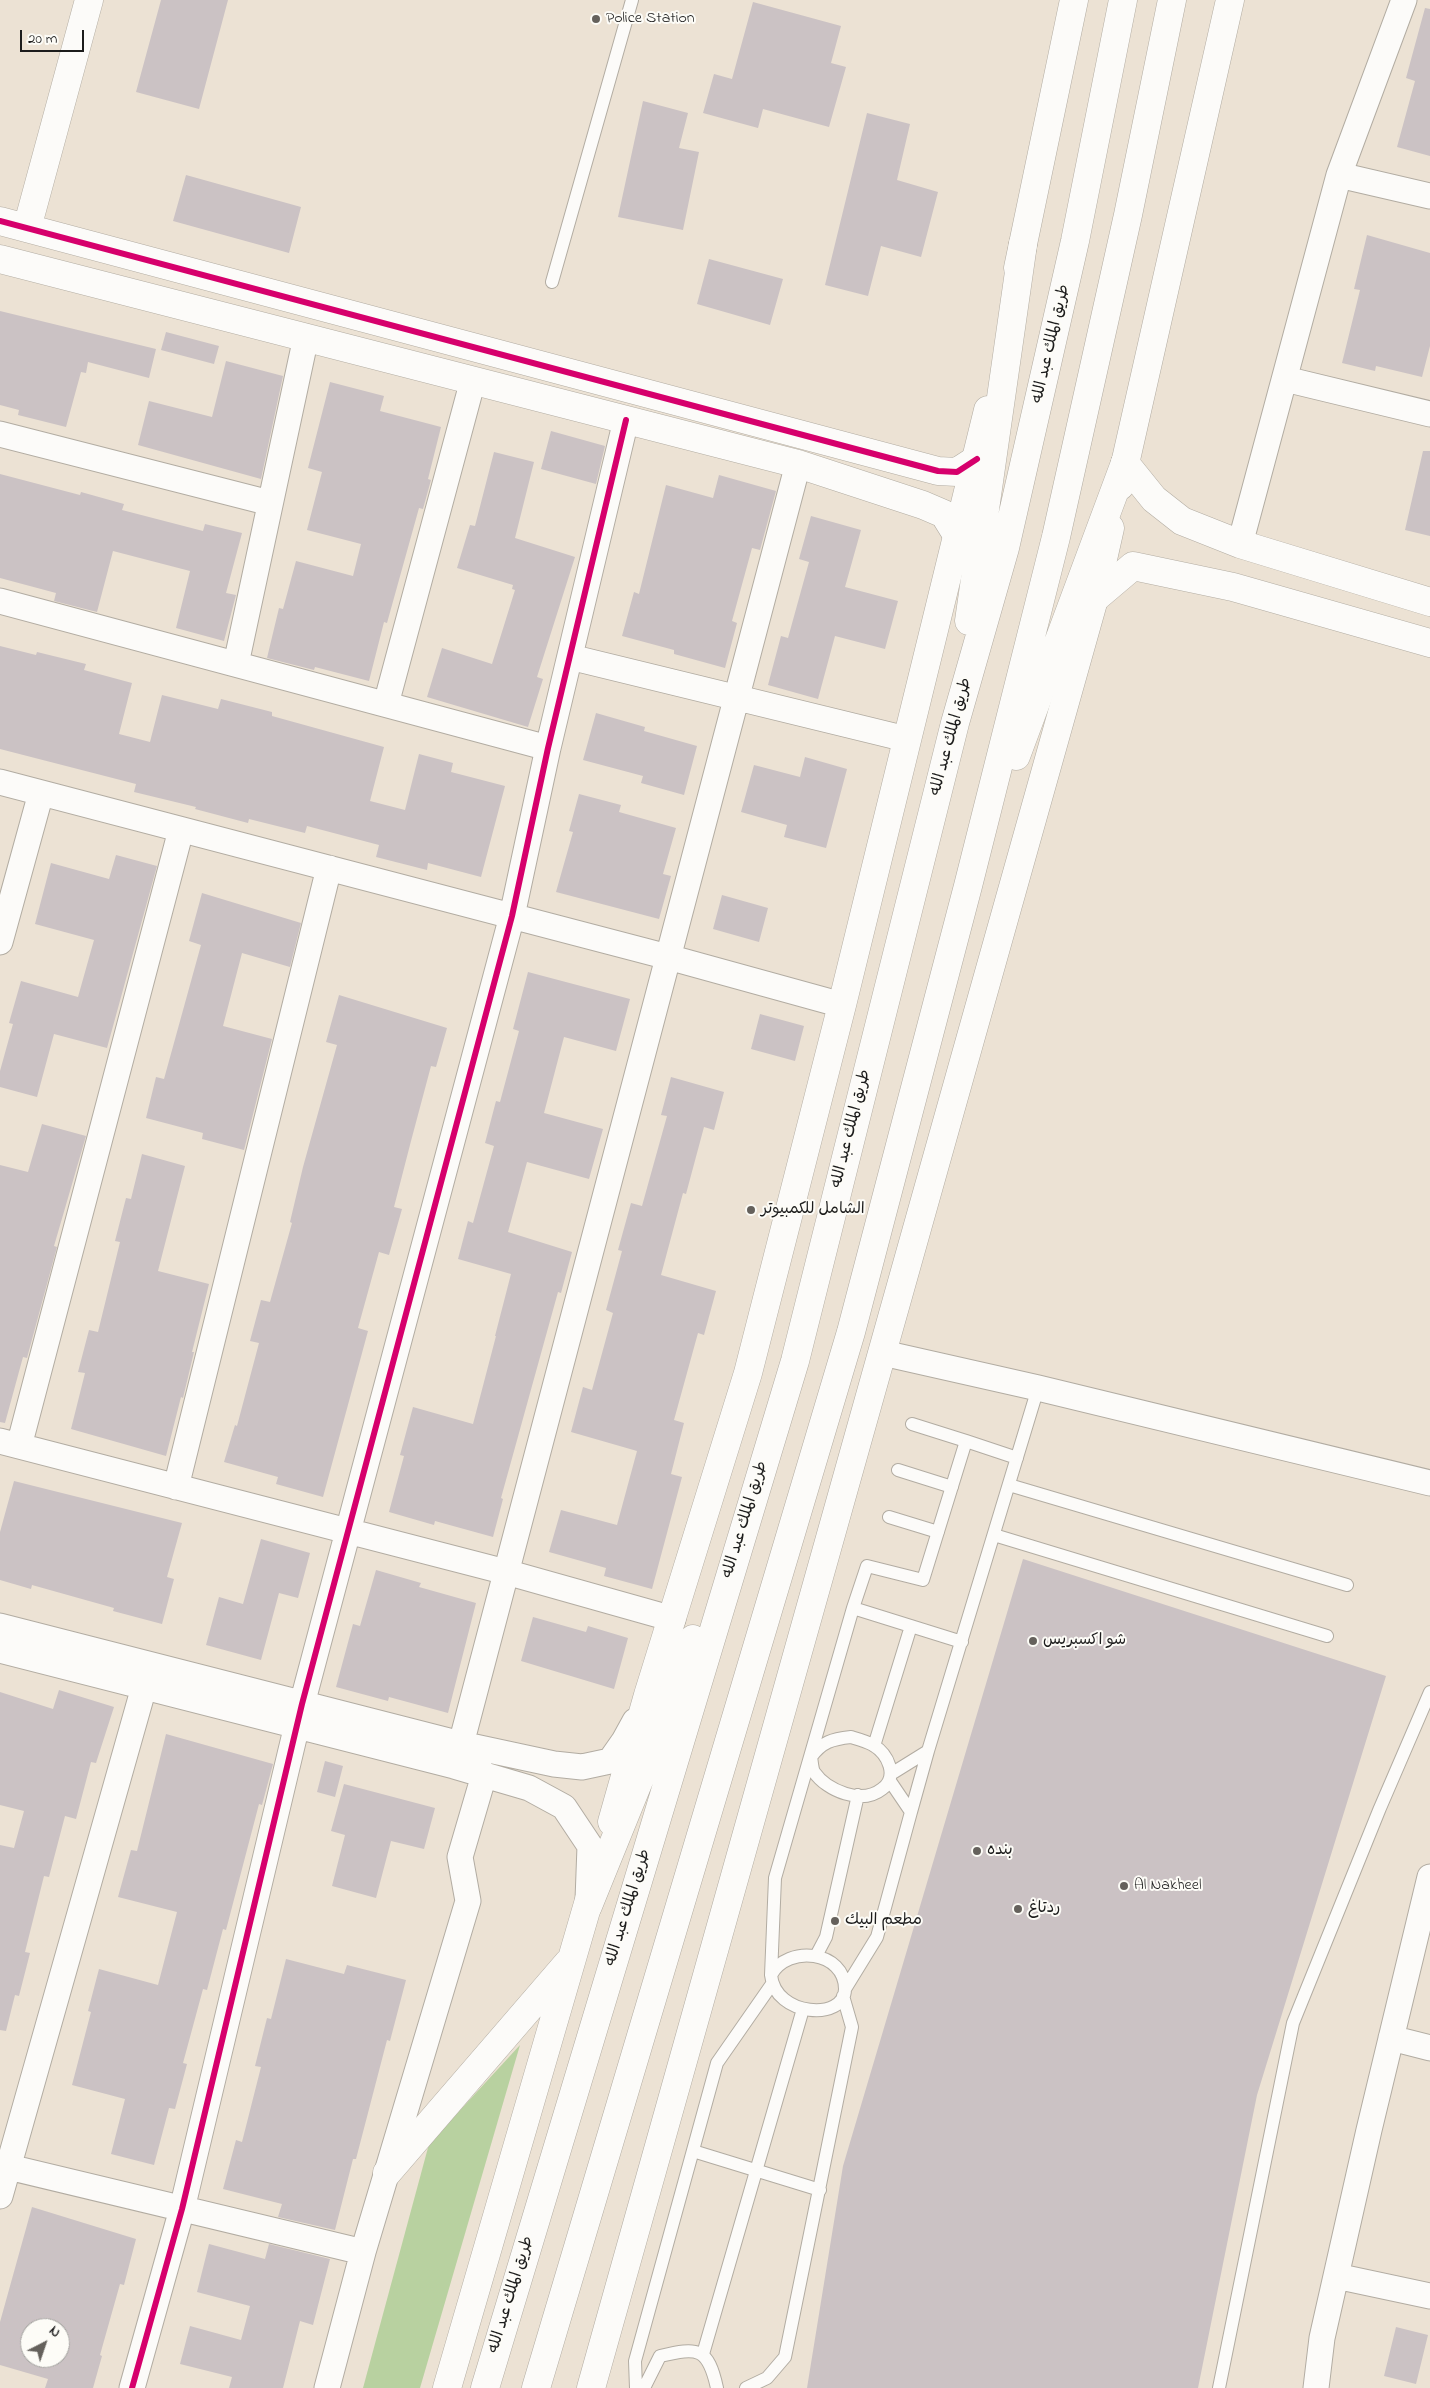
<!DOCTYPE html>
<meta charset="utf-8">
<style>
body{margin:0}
#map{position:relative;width:1430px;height:2388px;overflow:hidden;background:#ece2d4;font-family:"Indie Flower",sans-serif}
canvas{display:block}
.north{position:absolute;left:20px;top:2318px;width:50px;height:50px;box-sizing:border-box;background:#fdfcf7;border:1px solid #a3a29f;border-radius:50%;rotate:41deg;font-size:14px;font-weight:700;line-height:20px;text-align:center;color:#1c1c1c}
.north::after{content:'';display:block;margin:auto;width:18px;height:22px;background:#65615c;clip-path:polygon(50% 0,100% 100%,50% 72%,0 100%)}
.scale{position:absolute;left:20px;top:30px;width:64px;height:22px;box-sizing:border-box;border:2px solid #1c1c1c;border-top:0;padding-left:6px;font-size:15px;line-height:18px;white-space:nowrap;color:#1c1c1c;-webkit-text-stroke:4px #fdfcf7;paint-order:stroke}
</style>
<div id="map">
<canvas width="1430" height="2388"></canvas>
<div class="north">N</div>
<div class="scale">20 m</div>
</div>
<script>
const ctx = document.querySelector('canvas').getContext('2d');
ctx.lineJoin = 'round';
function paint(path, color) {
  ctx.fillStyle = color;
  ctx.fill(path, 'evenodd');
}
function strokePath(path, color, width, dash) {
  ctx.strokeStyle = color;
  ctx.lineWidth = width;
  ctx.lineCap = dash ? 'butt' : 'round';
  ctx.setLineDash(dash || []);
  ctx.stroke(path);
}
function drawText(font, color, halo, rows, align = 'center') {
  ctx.font = font + ' "Indie Flower","Playpen Sans Arabic",sans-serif';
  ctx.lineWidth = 4;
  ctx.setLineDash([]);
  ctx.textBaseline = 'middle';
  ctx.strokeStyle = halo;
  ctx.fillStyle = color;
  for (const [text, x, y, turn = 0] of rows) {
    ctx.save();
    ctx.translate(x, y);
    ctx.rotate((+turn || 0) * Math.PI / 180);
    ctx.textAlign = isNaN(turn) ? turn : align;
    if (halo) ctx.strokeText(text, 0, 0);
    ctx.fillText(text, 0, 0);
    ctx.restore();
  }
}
paint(new Path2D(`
 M520,2045L420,2388H363L429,2144Z`), '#b8d1a0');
paint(new Path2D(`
 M161,0H228L199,109L136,92Z
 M753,2L841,26L831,63L846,67L829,127L763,109L758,128L703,113L714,74L732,79Z
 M1425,8L1430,9V156L1397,147L1415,81L1406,78Z
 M643,101L688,113L679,148L699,152L683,230L618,217Z
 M867,113L910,124L897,180L938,192L921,257L881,246L868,296L825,285Z
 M186,175L301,207L289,253L173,221Z
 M1367,235L1430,253V346L1422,377L1376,366L1375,371L1342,363L1360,290L1354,289Z
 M709,259L783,279L770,325L697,304Z
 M0,311L156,349L149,378L88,362L86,373L81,372L66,427L18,415L19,410L0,405Z
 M166,332L219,346L214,364L161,350Z
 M226,361L283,376L261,479L138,445L149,401L212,417Z
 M330,382L384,396L380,411L441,427L428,479L431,480L423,509L419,508L387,623L384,622L369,681L315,667L314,670L267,658L279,608L283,609L296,561L353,576L361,544L307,530L322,472L308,468Z
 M551,431L605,446L596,484L541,469Z
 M1423,451H1430V536L1405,530Z
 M494,452L534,462L515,538L575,557L537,677L543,679L528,727L427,697L442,648L492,664L515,590L512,589L513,585L457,568L470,525L475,526Z
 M0,474L80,495L81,492L124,504L122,510L203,531L205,524L242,533L226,593L236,595L224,641L176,628L190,571L113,551L97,612L54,601L56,593L0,578Z
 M719,475L776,491L760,550L752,548L732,621L737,623L725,668L674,654V650L622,636L634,592L639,594L666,485L713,498Z
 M811,516L861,530L845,587L898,601L885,649L835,636L818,699L768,685L781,636L788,638L809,562L799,559Z
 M0,646L36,655L37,652L86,664L84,670L132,683L119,734L150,742L162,695L218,709L221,699L272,712V716L384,747L370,801L405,810L419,754L453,763L451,772L505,786L481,877L428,863L427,870L376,857L379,845L307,826L305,833L249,819L248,823L195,809L196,807L134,792L136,784L0,749Z
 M596,713L645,727L644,731L697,746L684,795L641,783L643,776L583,760Z
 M805,757L847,769L826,848L784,837L787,825L741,812L754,765L800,777Z
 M579,794L621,805L619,812L676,828L663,874L671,876L659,919L556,892L573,832L569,831Z
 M116,855L157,866L107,1048L54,1034L37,1097L0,1087V1071L13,1024L9,1023L21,981L78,997L94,940L35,924L51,863L109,879Z
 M202,893L301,923L290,967L242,953L223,1026L272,1039L244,1150L202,1139L203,1133L146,1118L156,1077L164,1079L201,945L189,941Z
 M722,895L768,908L759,942L713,929Z
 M528,972L630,999L616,1051L564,1037L544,1113L603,1129L589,1179L527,1162L508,1232L572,1252L561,1293L558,1292L501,1498L503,1499L493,1537L435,1521L434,1525L389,1512L404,1456L400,1455L413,1407L473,1424L496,1336H495L511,1274L458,1259L468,1221L473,1223L494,1146L485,1143L496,1101L500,1102L519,1031L513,1029Z
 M339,995L447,1028L436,1067L431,1066L411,1141L394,1207L402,1209L389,1255L379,1252L358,1328L368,1331L323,1497L276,1484L278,1477L224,1462L235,1425L237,1426L259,1343L250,1341L261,1300L270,1302L292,1223L290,1222L303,1167L337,1045L326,1042Z
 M760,1014L804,1026L795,1061L751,1049Z
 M671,1077L724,1092L714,1130L704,1127L686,1194L683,1193L661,1275L716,1291L704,1335L698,1333L674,1420L684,1423L671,1474L682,1477L652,1589L604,1576L606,1568L549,1552L561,1510L617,1525L637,1451L571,1432L583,1387L592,1390L613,1313L606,1310L622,1251L618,1250L631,1203L642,1206L667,1116L661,1115Z
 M42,1124L86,1136L54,1246L57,1247L27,1358L23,1357L5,1423L0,1422V1165L28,1172Z
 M142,1154L185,1166L158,1271L209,1284L192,1352H194L183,1398L181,1397L166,1456L71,1429L85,1373L78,1372L89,1330L98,1332L120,1242L115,1241L126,1198L131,1199Z
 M14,1481L182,1523L167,1577L174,1579L162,1624L113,1611L114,1608L32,1585L31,1589L0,1580V1532Z
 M261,1539L310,1553L298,1598L279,1593L261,1660L206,1645L219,1597L243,1604Z
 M1023,1559L1386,1676L1257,2095L1198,2388H807L843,2166Z
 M376,1570L421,1583L419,1587L476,1603L448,1713L389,1697L388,1701L336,1687L353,1624L360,1626Z
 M533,1617L586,1632L588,1626L628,1638L614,1689L521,1661Z
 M59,1690L114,1707L96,1763L91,1762L76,1819L65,1816L49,1877L44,1876L25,1952L30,1953L19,1996L15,1995L6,2031L0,2030V1845L14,1848L24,1811L0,1805V1692L53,1709Z
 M166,1734L273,1764L262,1805L259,1804L226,1930L223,1929L207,1990L203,1989L183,2063L187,2064L175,2109L169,2108L154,2165L111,2154L125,2099L72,2085L91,2012L88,2011L99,1969L158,1985L177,1912L118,1897L131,1850L137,1851Z
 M325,1761L343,1766L335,1797L317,1792Z
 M344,1784L435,1808L424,1849L391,1841L376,1898L332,1886L345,1835L331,1831Z
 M286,1959L344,1974L347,1965L406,1980L390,2041L387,2040L356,2159H353L335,2230L278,2217L282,2204L223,2189L236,2140L242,2142L261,2067L255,2066L267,2018L271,2019Z
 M32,2207L136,2239L124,2285L120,2284L100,2355L102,2356L93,2388H45L48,2379L0,2365V2322ZM30,2328H60V2358H30Z
 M209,2244L265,2259L269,2244L330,2259L313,2325L300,2321L283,2388H229L232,2377L180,2364L190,2326L241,2340L250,2306L197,2292Z
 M1396,2327L1428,2335L1416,2384L1384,2376Z`), '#cbc2c4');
const lane = new Path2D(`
 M552,282L632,0
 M912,1424L966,1441
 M898,1470L952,1487
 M1009,1485L1347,1585
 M889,1517L938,1532
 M994,1535L1327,1636
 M853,1608L867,1566L923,1580L966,1441L1017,1458
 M851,1737C858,1739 866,1741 873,1745C888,1754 899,1777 882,1789C862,1805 827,1791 814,1772C812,1768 812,1762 811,1757C822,1742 832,1739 851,1737Z
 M874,1746L911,1626
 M891,1774L928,1751L1038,1388
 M911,1812L928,1751
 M816,1956L826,1937L858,1795
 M771,1975C788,1944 845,1951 845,1989C845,2021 775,2017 771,1975L775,1878L853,1608L962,1642
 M845,1989L877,1937L911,1812L890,1781
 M693,2151L820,2190
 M703,2354L803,2009
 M636,2388L635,2361L717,2063L772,1984
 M644,2388L660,2356C698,2347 708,2347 717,2388
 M746,2388L767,2378L785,2357L852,2027L843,1996
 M1219,2388L1293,2023L1380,1808L1430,1692`);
const street = new Path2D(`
 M1339,175L1430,196
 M1285,379L1430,414
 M0,434L270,503
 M1240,544L1339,175L1404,0
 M0,601L548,748
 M570,657L906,739
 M236,664L306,337
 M386,704L473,380
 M0,782L668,957L842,1005
 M0,942L41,793
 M883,1353L1038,1388L1430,1483
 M0,1441L506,1572L673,1619
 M19,1446L181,830
 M176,1487L329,868
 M0,1626L461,1744L554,1764L582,1767L610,1761L624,1741L635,1721
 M0,1650L454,1766L529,1788L564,1807L590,1846L588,1900
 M1391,2038L1430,2048
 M0,2165L363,2252
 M0,2196L144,1687
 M1336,2276L1430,2296
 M132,2388L182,2209L302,1704L512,916L548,748L626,420
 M327,2388L363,2252L468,1901L460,1857L484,1775L461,1744L798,464
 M1316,2388L1322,2338L1369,2130L1430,1877`);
const secondary = new Path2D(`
 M0,221L938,471L957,472L977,459
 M27,228L89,0
 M0,259L798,464L923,505L944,514L957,535
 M1125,463L1154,499L1182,521L1240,544L1430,602
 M1094,599L1133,566L1233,587L1430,643`);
const primary = new Path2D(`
 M1018,268L1074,0
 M1120,486L1230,0
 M612,1822L648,1695L748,1373L842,1005L988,410
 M387,2173L568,1963
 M447,2388L594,1883
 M591,2388L1094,599L1110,528`);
const highway = new Path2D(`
 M969,621L1023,244
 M1016,756L1125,463
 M588,1906L651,1751L693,1639
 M485,2388L795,1361L955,723L1005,548L1075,241L1123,0
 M536,2388L851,1332L968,886L1056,537L1128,215L1172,0`);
strokePath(lane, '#b2aca2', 14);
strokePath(street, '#b2aca2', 27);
strokePath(secondary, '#b2aca2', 29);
strokePath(primary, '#b2aca2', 29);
strokePath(highway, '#b2aca2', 29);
strokePath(lane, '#fcfbf9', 12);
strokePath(street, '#fcfbf9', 25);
strokePath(secondary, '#fcfbf9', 28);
strokePath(primary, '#fcfbf9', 28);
strokePath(highway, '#fcfbf9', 28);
strokePath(new Path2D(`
 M0,221L938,471L957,472L977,459
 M132,2388L182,2209L302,1704L512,916L548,748L626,420`), '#d6006c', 6);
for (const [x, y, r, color] of [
 [596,19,5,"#65615c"],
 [751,1210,5,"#65615c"],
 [1033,1641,5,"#65615c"],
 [977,1851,5,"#65615c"],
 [1124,1886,5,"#65615c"],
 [1018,1909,5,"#65615c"],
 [835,1921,5,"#65615c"]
]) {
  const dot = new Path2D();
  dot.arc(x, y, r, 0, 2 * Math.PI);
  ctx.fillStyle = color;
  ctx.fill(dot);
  strokePath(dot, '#fdfcf7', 2);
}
drawText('16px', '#1c1c1c', '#fdfcf7', [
 ["Police Station",606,19],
 ["الشامل للكمبيوتر",761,1210],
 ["شو اكسبريس",1043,1641],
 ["بنده",987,1851],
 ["Al Nakheel",1134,1886],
 ["ردتاغ",1028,1909],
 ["مطعم البيك",845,1921]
], 'left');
drawText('16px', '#1c1c1c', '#fdfcf7', [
 ["طريق الملك عبد الله",1052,344,-77],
 ["طريق الملك عبد الله",952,737,-75],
 ["طريق الملك عبد الله",852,1129,-76],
 ["طريق الملك عبد الله",746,1520,-73],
 ["طريق الملك عبد الله",629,1908,-73],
 ["طريق الملك عبد الله",512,2295,-73]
]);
</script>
